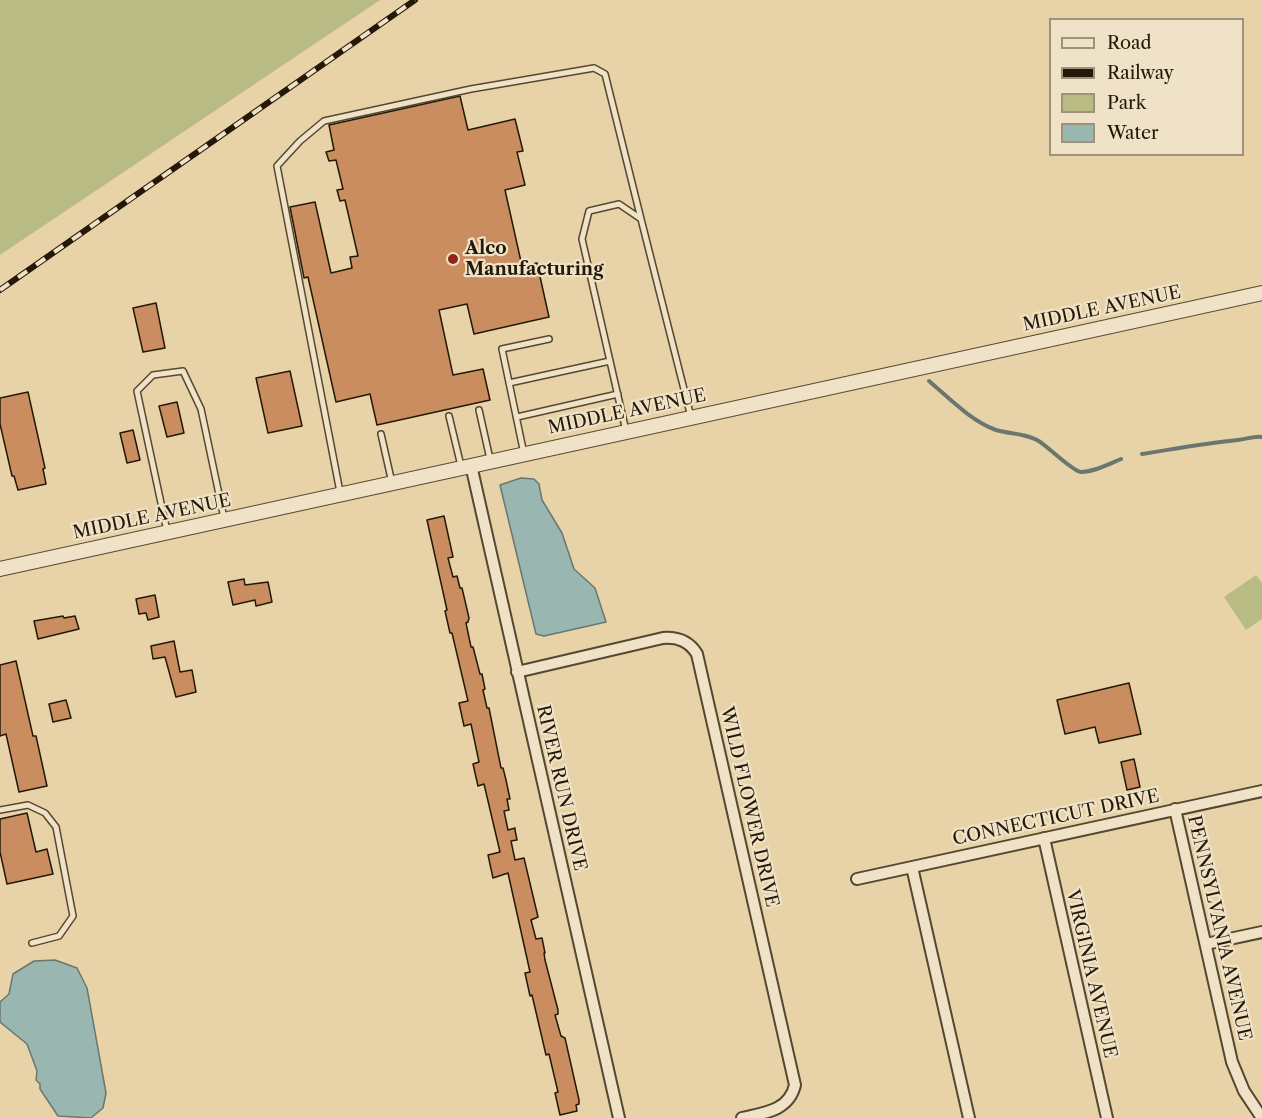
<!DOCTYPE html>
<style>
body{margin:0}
#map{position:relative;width:1262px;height:1118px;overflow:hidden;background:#e7d3a7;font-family:"Libre Caslon Text",serif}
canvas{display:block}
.legend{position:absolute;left:1049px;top:18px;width:195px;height:138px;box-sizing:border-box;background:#efe2c6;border:2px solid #9e927a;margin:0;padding:8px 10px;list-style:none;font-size:18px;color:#241909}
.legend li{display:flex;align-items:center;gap:12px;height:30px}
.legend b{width:30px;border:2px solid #9e927a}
</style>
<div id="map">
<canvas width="1262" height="1118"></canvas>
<ul class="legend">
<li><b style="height:8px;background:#efe2c6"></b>Road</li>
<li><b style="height:8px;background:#241909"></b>Railway</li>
<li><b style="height:16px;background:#b9bb85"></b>Park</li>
<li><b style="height:16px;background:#99b6b1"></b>Water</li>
</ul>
</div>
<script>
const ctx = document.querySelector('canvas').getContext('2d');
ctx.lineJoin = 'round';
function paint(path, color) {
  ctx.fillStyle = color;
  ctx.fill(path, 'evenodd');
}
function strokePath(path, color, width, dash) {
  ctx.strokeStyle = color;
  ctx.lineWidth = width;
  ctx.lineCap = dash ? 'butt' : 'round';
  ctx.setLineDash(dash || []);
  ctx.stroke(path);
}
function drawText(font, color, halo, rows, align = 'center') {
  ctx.font = font + ' "Libre Caslon Text",serif';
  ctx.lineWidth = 4.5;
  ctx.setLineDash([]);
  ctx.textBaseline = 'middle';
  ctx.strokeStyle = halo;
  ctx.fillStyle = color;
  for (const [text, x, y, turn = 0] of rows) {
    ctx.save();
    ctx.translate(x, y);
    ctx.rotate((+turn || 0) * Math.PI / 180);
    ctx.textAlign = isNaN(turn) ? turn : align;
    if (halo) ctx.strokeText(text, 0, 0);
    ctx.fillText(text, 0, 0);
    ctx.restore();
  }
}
paint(new Path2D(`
 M0,0H380L0,255Z
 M1256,575L1262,583V619L1246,630L1224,597Z`), '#b9bb85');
const water = new Path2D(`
 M521,478L534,479L539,484L542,500L562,533L574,569L595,588L606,622L544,636L536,634L500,485Z
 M55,960L77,968L87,988L106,1093L103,1108L91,1118L58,1116L40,1089V1084L36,1080L37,1071L27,1044L0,1022V1002L9,994L13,974L34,961Z`);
paint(water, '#99b6b1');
strokePath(water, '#6a776e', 1.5);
strokePath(new Path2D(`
 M929,381C949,398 971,421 996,430C1009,434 1025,433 1037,440C1048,446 1072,471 1081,472C1094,472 1109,464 1121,459
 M1142,454C1174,449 1206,443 1238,440C1247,439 1253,436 1262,437`), '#6a776e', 4);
const building = new Path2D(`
 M460,96L468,130L515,119L523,151L517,152L525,185L505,190L522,266L537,263L549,317L474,334L467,304L439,310L453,375L483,369L490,400L377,425L370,394L336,402L308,277L304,278L290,207L315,202L331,273L352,268L350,257L358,256L345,200L340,201L337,190L343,189L336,160L329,161L326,152L334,150L329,125Z
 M156,303L165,348L143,352L133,308Z
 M290,371L302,426L268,433L256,378Z
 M28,392L45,468L43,469L46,484L18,490L14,476H12L0,424V398Z
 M177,402L184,433L167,437L159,406Z
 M133,430L140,460L127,463L120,433Z
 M444,516L453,557L448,558L453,577L457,576L460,588H462L469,618L468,622L466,623L471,647H473L480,674H482L485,689L483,690L487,708H489L501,768H503L506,780L510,799H507L509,810L504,811L508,830L515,828V830L517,840L511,841L515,860L524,858L538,917L531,920L536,939L542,938L545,953H544L545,960L558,1010V1014L555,1015L561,1036L565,1038L579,1100V1104L576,1105L577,1111L560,1115L555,1093L558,1092L549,1054L546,1055L532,995L530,996L525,973L530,972L508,873L493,878L488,855L500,852L484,784L478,786L473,764L479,762L471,724L464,726L459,703L468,701L452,633H450L445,611L447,610L427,520Z
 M244,579L245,585L268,582L272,602L256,606L255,600L233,605L228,582Z
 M155,595L159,617L148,620L146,613L139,614L136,599Z
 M63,616L64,618L75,616L79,629L38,639L34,621Z
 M174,641L180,672L192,670L196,692L176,697L165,657L153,659L151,646Z
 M16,661L33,736H36L47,786L19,792L6,734L0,736V665Z
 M1129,683L1141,734L1099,743L1095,727L1065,734L1057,700Z
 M66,700L71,718L53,722L49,704Z
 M1134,759L1140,787L1127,790L1121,762Z
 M27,813L36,852L47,849L53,874L7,884L0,852V819Z`);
paint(building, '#c98d60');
strokePath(building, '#241909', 1.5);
const service = new Path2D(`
 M509,383L610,361
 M479,410L490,459
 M449,416L461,466
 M517,417L618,394
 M626,431L582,239L589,211L619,204L641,219L691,417
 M381,434L392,483
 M524,454L502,349L549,339
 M340,492L277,166L300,141L324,121L471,89L594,68L605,74L641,219
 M167,531L137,391L153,375L183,371L201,409L224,518
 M0,810L28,805L45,813L56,827L73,916L59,936L32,943`);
const minor = new Path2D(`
 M471,465L619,1118
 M517,672L663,638C678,637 689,641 697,654L795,1085C789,1111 764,1113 742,1118
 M1175,809L1232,1062L1244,1091L1262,1118
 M1044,838L1107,1118
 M912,867L969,1118
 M857,879L1262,791
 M1206,944L1262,932`);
const tertiary = new Path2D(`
 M0,569L1262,293`);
strokePath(service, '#554830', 8);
strokePath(minor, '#554830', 14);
strokePath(tertiary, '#554830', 16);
strokePath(service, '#efe2c6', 5);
strokePath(minor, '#efe2c6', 10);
strokePath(tertiary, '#efe2c6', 14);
const rail = new Path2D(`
 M0,290L415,0`);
strokePath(rail, '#241909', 6);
strokePath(rail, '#efe2c6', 4, [11]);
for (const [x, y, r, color] of [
 [453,259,6,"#8f2418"]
]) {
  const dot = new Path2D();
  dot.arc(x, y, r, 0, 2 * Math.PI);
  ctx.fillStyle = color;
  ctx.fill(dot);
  strokePath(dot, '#efe2c6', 2);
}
drawText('bold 18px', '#241909', '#efe2c6', [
 ["Alco",465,249],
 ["Manufacturing",465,270]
], 'left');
drawText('18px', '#241909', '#efe2c6', [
 ["MIDDLE AVENUE",1102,309,-12],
 ["MIDDLE AVENUE",627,412,-12],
 ["MIDDLE AVENUE",152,517,-12],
 ["RIVER RUN DRIVE",561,788,77],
 ["WILD FLOWER DRIVE",749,807,77],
 ["CONNECTICUT DRIVE",1056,818,-12],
 ["PENNSYLVANIA AVENUE",1219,928,77],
 ["VIRGINIA AVENUE",1091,974,77]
]);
</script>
